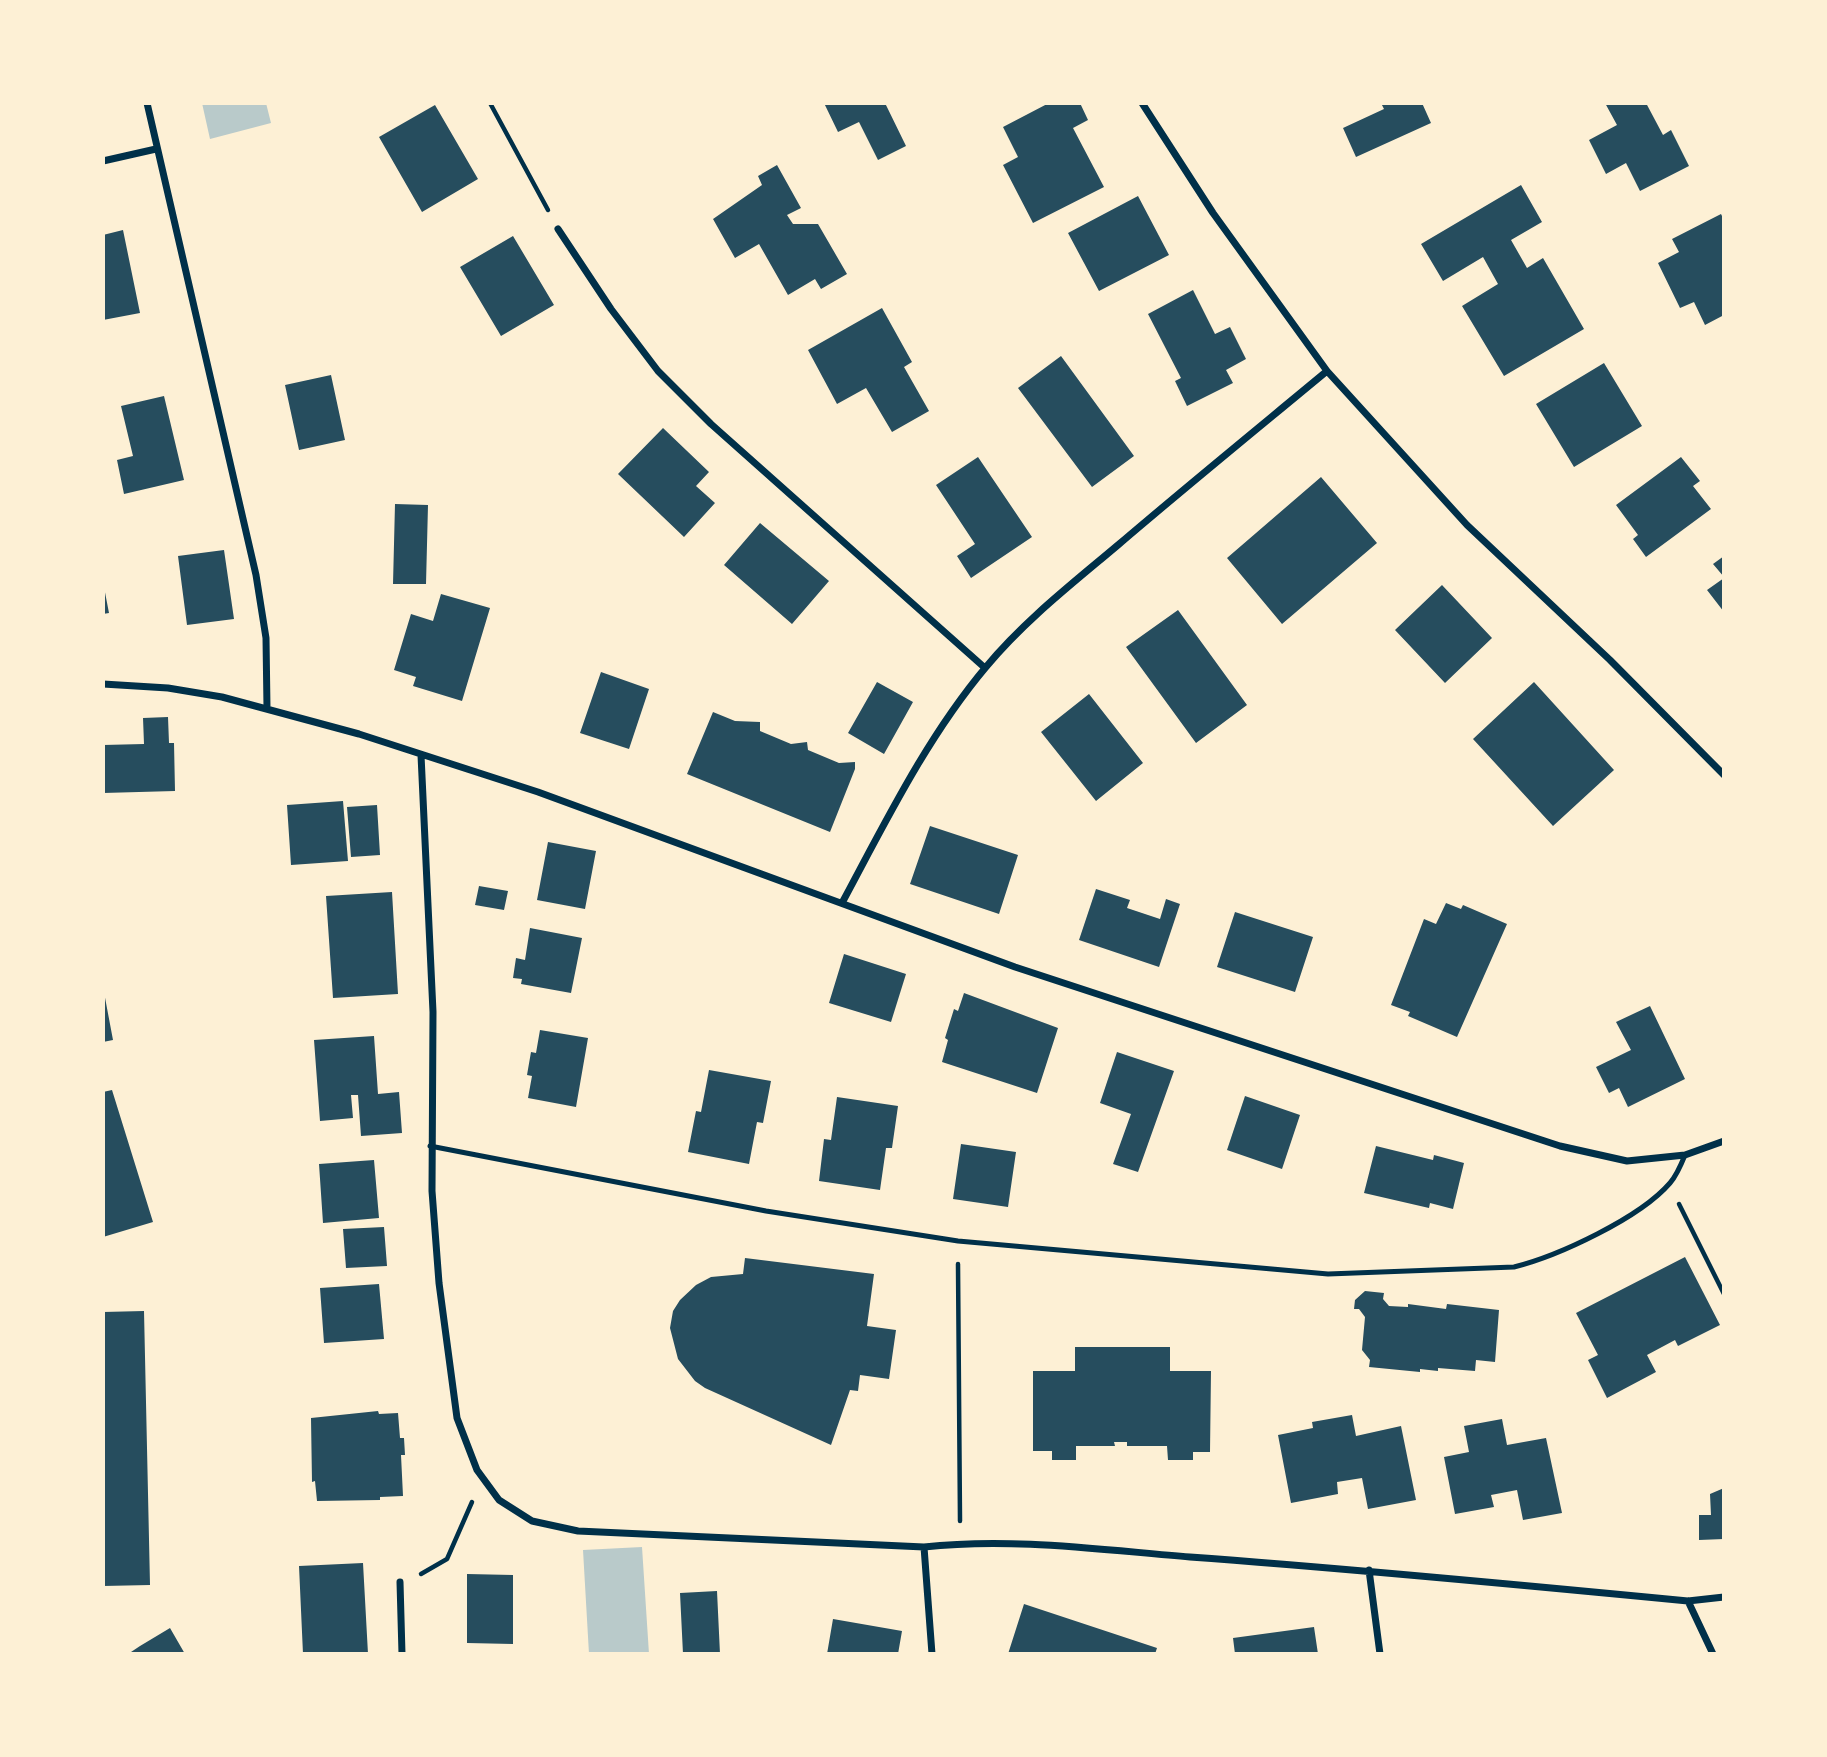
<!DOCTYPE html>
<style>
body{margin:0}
#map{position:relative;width:1827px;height:1757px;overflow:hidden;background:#fdf0d5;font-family:Commissioner,sans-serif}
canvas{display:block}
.frame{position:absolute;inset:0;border:105px solid #fdf0d5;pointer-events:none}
</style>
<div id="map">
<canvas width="1827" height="1757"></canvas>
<div class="frame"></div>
</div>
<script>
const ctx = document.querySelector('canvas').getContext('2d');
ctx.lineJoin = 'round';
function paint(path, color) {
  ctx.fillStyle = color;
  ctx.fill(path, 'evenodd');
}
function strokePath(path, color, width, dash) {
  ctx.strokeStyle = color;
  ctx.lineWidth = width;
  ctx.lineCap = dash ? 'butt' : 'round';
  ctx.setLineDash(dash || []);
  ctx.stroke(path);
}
paint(new Path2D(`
 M202,103H266L271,123L210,139Z
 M642,1547L649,1654H589L583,1550Z`), '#b9caca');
paint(new Path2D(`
 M824,103H885L906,146L878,160L859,122L838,132Z
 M1049,103H1080L1088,120L1073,128L1104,187L1033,223L1003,165L1018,157L1003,127Z
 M1381,103H1422L1431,123L1356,157L1343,128L1384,109Z
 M1605,103H1646L1663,135L1671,130L1689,166L1640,191L1626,163L1606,174L1589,140L1617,125Z
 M435,105L478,179L422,212L379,137Z
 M777,165L801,208L787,215L793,224H818L847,274L821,289L815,279L788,295L759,244L735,258L713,219L762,185L758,176Z
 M1521,185L1542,222L1511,240L1527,268L1543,258L1584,329L1504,376L1462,306L1498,284L1483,257L1443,281L1421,244Z
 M1138,196L1169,255L1099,291L1068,233Z
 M1721,214L1724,220V315L1705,325L1694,302L1680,308L1658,263L1679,252L1672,239Z
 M123,230L140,313L103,320V235Z
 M513,236L554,305L501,336L460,267Z
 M1193,290L1215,334L1230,327L1246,359L1226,370L1233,383L1187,406L1175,381L1181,378L1148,314Z
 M882,308L912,362L904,367L929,411L892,432L866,388L837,404L808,350Z
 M1061,356L1134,456L1092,487L1018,388Z
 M1604,363L1642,426L1574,467L1536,404Z
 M331,375L345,440L299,450L285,385Z
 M164,396L184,480L124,494L117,460L133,456L121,406Z
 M663,428L709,472L696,486L715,503L684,537L618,474Z
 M978,457L1032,537L971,578L957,556L975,544L936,485Z
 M1681,457L1700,481L1693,486L1711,509L1646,557L1633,539L1638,535L1616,505Z
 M1321,477L1377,543L1282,624L1227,558Z
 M395,504L428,505L426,584H393Z
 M760,523L829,581L792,624L724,565Z
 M224,550L234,619L187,625L178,556Z
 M1724,556V577L1713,564Z
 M1724,578V612L1707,590Z
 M103,582L109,613L103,614Z
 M1442,585L1492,638L1445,683L1395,630Z
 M441,594L490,608L462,701L413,686L416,677L394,670L411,614L433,621Z
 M1178,610L1247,705L1196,743L1126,647Z
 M601,672L649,689L629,749L580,733Z
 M877,682L913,702L884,754L848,733Z
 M1534,682L1614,770L1553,826L1473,739Z
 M1089,694L1143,763L1096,801L1041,732Z
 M713,712L735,721L760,722V731L791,744L807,742L808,750L839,763L855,762V769L830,832L687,774Z
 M168,717L169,743H174L175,791L103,793V745L144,744L143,718Z
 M343,801L348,861L291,865L287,805Z
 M377,805L380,855L351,857L347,807Z
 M930,826L1018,855L999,914L910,884Z
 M548,842L596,851L585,909L537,900Z
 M479,886L508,891L504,910L475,905Z
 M1096,889L1130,900L1127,908L1160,919L1166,899L1180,904L1159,967L1079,940Z
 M392,892L398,994L333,998L326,896Z
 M1446,903L1461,909L1463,905L1507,924L1457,1037L1408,1016L1410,1012L1391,1005L1424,919L1436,924Z
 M1235,912L1313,937L1295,992L1217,967Z
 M530,928L582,938L571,993L521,984L522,979L513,978L516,958L525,960Z
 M844,954L906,974L891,1022L829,1003Z
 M103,987L113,1040L103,1042Z
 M964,993L1058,1028L1037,1093L942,1062L948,1040L945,1038L954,1009L958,1011Z
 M1650,1006L1685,1079L1628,1107L1619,1088L1609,1093L1596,1067L1631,1050L1616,1022Z
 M540,1030L588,1038L576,1107L528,1098L532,1076L527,1075L531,1052L536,1053Z
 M374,1036L378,1094L399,1092L402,1133L361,1136L358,1095H351L353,1118L320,1121L314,1040Z
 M1117,1052L1174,1071L1138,1172L1113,1164L1131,1114L1100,1103Z
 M709,1070L771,1081L763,1123L757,1122L749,1164L688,1152L696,1111L701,1112Z
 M112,1090L153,1222L103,1237V1092Z
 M1245,1096L1300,1115L1282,1169L1227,1150Z
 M837,1097L898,1106L892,1148H886L880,1190L819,1181L824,1139L831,1140Z
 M961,1144L1016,1152L1008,1207L953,1199Z
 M1376,1146L1433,1160L1434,1155L1464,1163L1453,1209L1430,1203L1429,1208L1364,1193Z
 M374,1160L379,1218L323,1223L319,1164Z
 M384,1227L387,1266L346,1268L343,1229Z
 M1685,1257L1720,1325L1678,1346L1675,1340L1647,1355L1656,1372L1607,1398L1588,1360L1598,1355L1576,1313Z
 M745,1258L874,1274L867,1326L896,1330L889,1379L860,1375L858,1391L850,1390L831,1445L705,1388L695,1381L678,1359L670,1328L673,1311L680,1300L696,1285L711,1277L743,1274Z
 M379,1284L384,1339L324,1343L320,1288Z
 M1365,1291L1384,1293L1383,1299L1389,1306L1408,1307V1304L1446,1309L1447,1304L1499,1310L1495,1362L1476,1360L1475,1371L1438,1368V1371L1420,1369V1372L1369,1367L1370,1360L1362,1350L1365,1317L1359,1309H1354L1355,1300Z
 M144,1311L150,1585L103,1586V1312Z
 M1075,1347H1170V1371H1211L1210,1452H1193V1460H1168L1167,1446H1127V1442H1114L1115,1446H1076V1460H1052V1451H1033V1371H1075Z
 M378,1411L379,1414L398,1413L400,1438H404L405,1455H401L403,1496L380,1497V1500L317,1501L315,1481L312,1482L311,1418Z
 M1352,1415L1356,1436L1401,1426L1416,1500L1368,1509L1362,1478L1337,1482L1338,1494L1291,1503L1278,1435L1313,1428L1312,1422Z
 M1502,1419L1507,1445L1546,1438L1562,1513L1523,1520L1517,1490L1491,1495L1494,1507L1455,1514L1444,1457L1469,1452L1464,1426Z
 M1724,1488V1539L1699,1540V1515H1711L1710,1494Z
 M363,1563L368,1654H303L299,1566Z
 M467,1574L513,1575V1644L467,1643Z
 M717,1591L720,1654H683L680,1593Z
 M1024,1604L1157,1648L1155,1654H1008Z
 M833,1619L902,1631L898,1654H827Z
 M1314,1627L1318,1654H1235L1233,1638Z
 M170,1628L185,1654H128L140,1646Z`), '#264d5e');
strokePath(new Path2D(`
 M490,103L548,210
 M1679,1204L1724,1294
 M958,1264L960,1521
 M421,1574L447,1559L472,1502`), '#003049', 4.5);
strokePath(new Path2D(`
 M430,1146L766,1211L958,1241L1328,1274L1514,1267C1558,1256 1640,1218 1670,1183C1677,1175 1681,1165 1685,1155`), '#003049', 5);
strokePath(new Path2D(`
 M147,103L256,575L266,638L267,708
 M1142,103L1213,213L1327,371L1467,525L1610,660L1724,775
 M103,161L156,149
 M558,229L611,309L658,371L711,424L985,668
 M103,684L168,688L222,697L359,734L538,792L1015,967L1560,1146L1627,1161L1685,1155L1724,1141
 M421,755L433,1012L432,1191L439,1283L457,1418L477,1470L499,1500L532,1521L578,1531L924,1547C1011,1537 1103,1550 1190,1557C1356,1569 1522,1585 1688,1601L1724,1597
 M842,903C885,823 927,737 986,667C1024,621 1073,583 1118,545C1187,486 1257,429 1327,371
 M924,1547L932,1654
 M1369,1570L1380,1654
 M400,1582L402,1654
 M1688,1601L1713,1654`), '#003049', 7);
</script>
